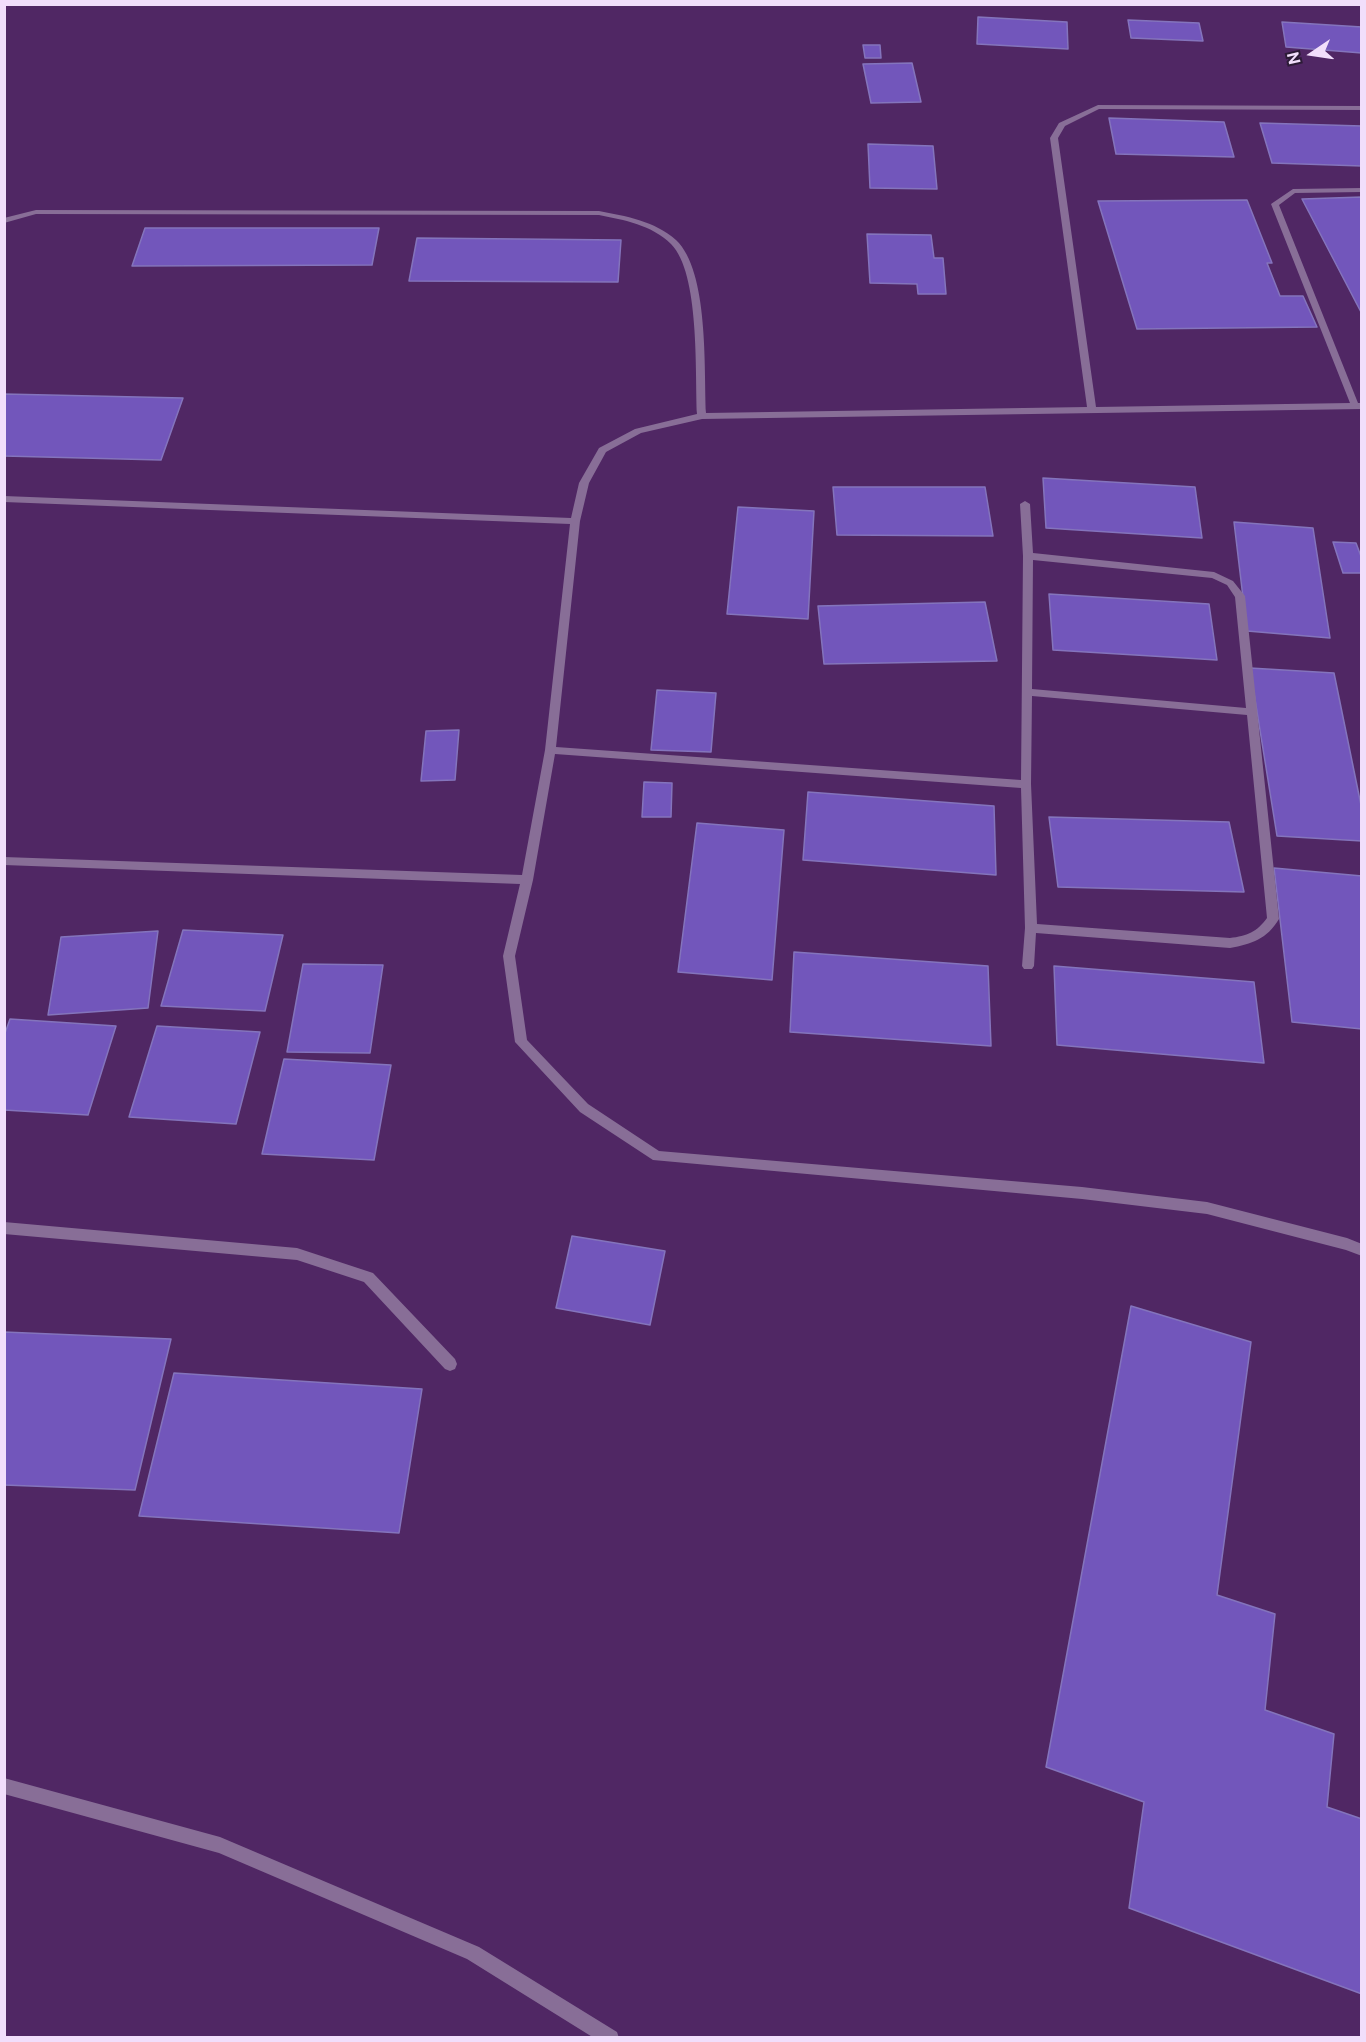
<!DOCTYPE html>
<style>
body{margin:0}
#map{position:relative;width:1366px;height:2042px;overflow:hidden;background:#502764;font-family:"Public Sans",sans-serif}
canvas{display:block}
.frame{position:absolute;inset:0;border:6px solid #f1defb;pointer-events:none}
.north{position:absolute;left:1282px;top:24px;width:60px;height:60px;-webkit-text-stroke:4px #2c1b36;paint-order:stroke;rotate:257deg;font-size:16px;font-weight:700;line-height:24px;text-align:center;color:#f1defb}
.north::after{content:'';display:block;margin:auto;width:21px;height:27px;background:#f1defb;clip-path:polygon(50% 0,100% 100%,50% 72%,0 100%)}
</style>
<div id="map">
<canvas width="1366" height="2042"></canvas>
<div class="frame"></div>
<div class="north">N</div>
</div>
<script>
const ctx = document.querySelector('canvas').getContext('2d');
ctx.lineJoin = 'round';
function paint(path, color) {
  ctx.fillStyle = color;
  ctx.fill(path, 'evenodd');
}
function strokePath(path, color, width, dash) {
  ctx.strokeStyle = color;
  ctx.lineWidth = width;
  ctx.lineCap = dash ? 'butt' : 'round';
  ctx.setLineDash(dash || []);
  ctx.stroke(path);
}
const building = new Path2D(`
 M978,17L1067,22L1068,49L977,44Z
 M1128,20L1199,23L1203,41L1131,38Z
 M1282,22L1362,27V53L1286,47Z
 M863,45H880L881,58H865Z
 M912,63L921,102L871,103L863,64Z
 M1109,118L1224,122L1234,157L1116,154Z
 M1260,123L1362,126V166L1272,163Z
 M868,144L933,146L937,189L870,188Z
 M1362,197V314L1302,199Z
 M1247,200L1272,263H1267L1280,296H1303L1317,327L1137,329L1098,201Z
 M145,228H379L372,265L132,266Z
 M867,234L931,235L934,258H943L946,294H918L917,284L870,283Z
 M417,238L621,240L618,282L409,281Z
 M4,394L183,398L161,460L4,456Z
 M1043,478L1195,487L1202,538L1046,528Z
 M833,487H985L993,536L837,535Z
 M738,507L814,511L808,619L727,614Z
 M1234,522L1313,528L1330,638L1247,631Z
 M1333,542L1356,543L1362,559V573H1343Z
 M1049,594L1209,604L1217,660L1053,650Z
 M985,602L997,661L824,664L818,606Z
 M1250,668L1334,673L1362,810V841L1277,836Z
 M657,690L716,693L711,752L651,750Z
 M459,730L455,780L421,781L426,731Z
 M644,782L672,783L671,817H642Z
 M808,792L994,806L996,875L803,860Z
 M1049,817L1229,822L1244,892L1058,887Z
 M697,823L784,830L772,980L678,972Z
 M1274,868L1362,876V1029L1292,1022Z
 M183,930L283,935L265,1011L161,1006Z
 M158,931L148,1008L48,1015L61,937Z
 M794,952L988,966L991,1046L790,1032Z
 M303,964L383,965L370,1053L287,1052Z
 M1054,966L1254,982L1264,1063L1057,1045Z
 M10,1019L116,1026L88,1115L4,1110V1036Z
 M157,1026L260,1032L236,1124L129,1117Z
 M284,1059L391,1065L374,1160L262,1154Z
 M572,1236L665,1251L650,1325L556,1308Z
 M1131,1306L1251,1342L1217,1595L1275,1614L1265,1710L1334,1734L1327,1807L1362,1819V1994L1129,1908L1144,1802L1046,1767Z
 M4,1332L171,1339L135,1490L4,1485Z
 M174,1373L422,1389L399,1533L139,1516Z`);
paint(building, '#7256bb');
strokePath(building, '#8474bc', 1.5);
paint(new Path2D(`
 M1098,105L1362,106V110L1099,109L1065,126L1058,138L1096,407L1350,403L1271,204L1293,189L1362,188V192L1295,193L1279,205L1358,403H1362V409L702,419L641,433L606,452L589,483L580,521L556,747L1021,780L1023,556L1020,504L1025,501L1030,504L1033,553L1214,572L1233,581L1245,596L1279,919C1267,939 1252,944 1230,948L1036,933L1034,966L1032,969H1024L1022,966L1025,928L1021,788L555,754L533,880L515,956L527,1040L588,1104L659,1151L1082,1187L1207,1202L1347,1238L1362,1244V1256L1346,1250L1207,1214L1082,1199L653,1160L580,1112L515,1042L503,956L520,884L4,865V857L522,875L545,750L570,524L4,502V496L571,518L579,483L599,448L635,429L697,414C695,373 700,273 671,244C652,225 624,220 599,215L36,214L4,223V218L36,210L599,211C625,216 655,221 676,240C709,271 704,369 706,413L1087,407L1050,138L1059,123ZM1033,560L1212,578L1227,585L1235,597L1246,708L1032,689ZM1032,696L1247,715L1267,918C1257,932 1247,936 1230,938L1037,924L1031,784Z
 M4,1222L297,1248L373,1273L455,1359L457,1364L455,1369L450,1371L445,1369L364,1282L297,1260L4,1234Z`), '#886e97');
paint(new Path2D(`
 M4,1778L220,1837L479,1947L617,2032L619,2038H594L467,1959L219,1853L4,1794Z`), '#886e97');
</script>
